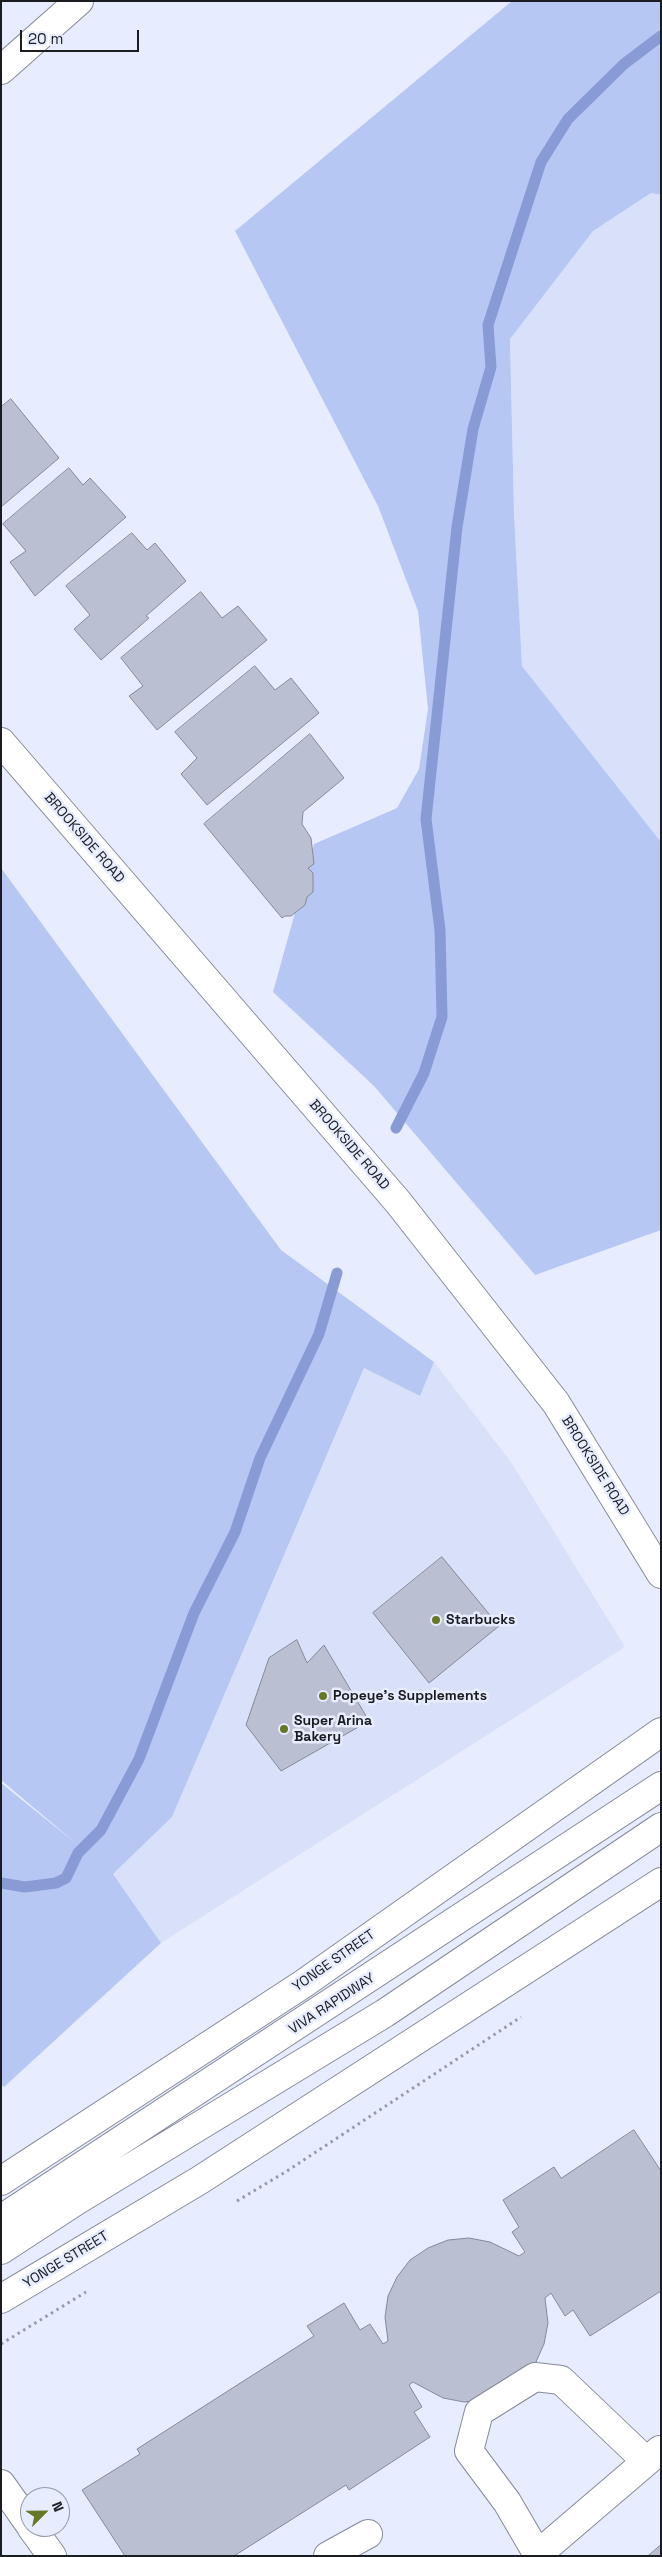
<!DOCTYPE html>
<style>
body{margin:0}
#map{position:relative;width:662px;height:2557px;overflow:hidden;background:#e7edfe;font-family:"Space Grotesk",sans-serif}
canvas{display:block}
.frame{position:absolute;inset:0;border:2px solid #1a1c22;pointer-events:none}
.north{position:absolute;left:20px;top:2487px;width:50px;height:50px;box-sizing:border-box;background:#e7edfe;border:1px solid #9599a6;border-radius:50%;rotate:67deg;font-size:14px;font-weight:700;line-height:20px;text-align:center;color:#1a1c22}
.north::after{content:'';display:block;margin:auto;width:18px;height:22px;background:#667725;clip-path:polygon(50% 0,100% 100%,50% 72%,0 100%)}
.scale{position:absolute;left:20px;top:30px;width:119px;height:22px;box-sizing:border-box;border:2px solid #1a1c22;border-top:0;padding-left:6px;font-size:15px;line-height:18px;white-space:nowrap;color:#1a1c22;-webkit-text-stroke:4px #e7edfe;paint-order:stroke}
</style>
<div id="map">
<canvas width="662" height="2557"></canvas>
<div class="frame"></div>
<div class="north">N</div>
<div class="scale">20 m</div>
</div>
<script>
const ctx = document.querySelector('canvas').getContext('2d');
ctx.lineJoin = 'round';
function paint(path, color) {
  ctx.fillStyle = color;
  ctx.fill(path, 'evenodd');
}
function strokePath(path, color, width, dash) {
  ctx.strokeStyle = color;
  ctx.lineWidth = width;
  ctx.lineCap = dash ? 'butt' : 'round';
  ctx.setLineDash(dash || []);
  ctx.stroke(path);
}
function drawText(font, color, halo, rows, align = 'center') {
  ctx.font = font + ' "Space Grotesk",sans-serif';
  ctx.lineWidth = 5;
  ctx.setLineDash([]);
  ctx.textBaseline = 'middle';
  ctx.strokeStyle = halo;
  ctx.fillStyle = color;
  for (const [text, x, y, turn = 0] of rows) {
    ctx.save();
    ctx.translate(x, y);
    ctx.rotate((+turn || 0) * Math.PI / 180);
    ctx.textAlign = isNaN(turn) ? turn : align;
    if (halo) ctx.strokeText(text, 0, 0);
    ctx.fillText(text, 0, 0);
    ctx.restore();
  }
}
paint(new Path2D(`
 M651,193L661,195V842L522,666L514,514L510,338L593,231Z
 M434,1362L511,1462L625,1647L161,1943L113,1874L172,1817L364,1368L420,1396Z`), '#d8e1f9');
paint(new Path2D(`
 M512,1H661V195L651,193L593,231L510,339L514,514L522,666L661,842V1230L535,1275L374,1086L273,992L314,844L397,808L419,769L428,709L418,611L378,506L235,231Z
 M1,868L281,1250L434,1362L420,1396L364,1368L172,1817L113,1874L161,1943L4,2087L1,2084V1783L78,1845L1,1780Z`), '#b7c7f4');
strokePath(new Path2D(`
 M396,1128L424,1073L442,1017L440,930L426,819L457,527L473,429L491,367L488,325L541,162L568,119L624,64L661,36
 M1,1883L25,1887L56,1883L66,1878L78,1853L101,1830L139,1759L194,1613L235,1532L260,1458L319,1334L337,1273`), '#889bd5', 11);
const building = new Path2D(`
 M11,399L59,458L1,507V407Z
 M69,468L83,485L90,478L126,517L35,596L10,562L26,551L3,524Z
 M132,533L147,550L155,543L186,581L146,616L149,618L101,660L74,629L90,615L66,586Z
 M201,592L222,618L238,606L267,640L157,730L129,696L143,686L121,658Z
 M255,666L275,690L291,678L319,713L207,805L181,774L197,758L175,732Z
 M310,734L344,778L303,812L302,824L311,838L314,864L308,868L313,873V892L307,897L305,905L291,916H285L282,918L204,824Z
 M442,1557L499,1626L429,1683L373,1613Z
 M297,1640L307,1663L324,1645L369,1721L281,1771L246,1725L269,1658Z
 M634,2130L661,2171V2291L590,2336L573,2310L565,2316L551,2293L545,2298L548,2323L544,2344L535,2364L485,2400L464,2402L443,2398L413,2382L409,2385L422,2407L414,2412L430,2437L349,2490L346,2485L234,2556H125L82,2490L140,2454L137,2449L314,2336L307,2326L344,2303L360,2330L370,2324L383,2344L388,2341L385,2317L388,2296L397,2277L410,2260L428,2248L448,2240L469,2238L490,2242L519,2256L525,2252L512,2232L519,2227L503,2200L554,2167L561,2178Z
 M661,2545V2556H648Z`);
paint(building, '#bac0d1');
strokePath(building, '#848a99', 1);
const minor = new Path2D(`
 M1,70L79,1
 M1,742L398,1202L556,1403L661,1574
 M1,2219L661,1786
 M1,2250L76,2201L385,2013L661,1827
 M1,2484L30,2525
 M31,2527L52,2556
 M538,2555L507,2502L469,2451L479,2412L535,2377L561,2380L646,2461
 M328,2556L368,2534
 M536,2556L660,2450`);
const major = new Path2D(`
 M1,2181L303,1984L661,1732
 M1,2299L200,2180L661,1882`);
strokePath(minor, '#858a9a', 30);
strokePath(major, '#858a9a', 30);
strokePath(new Path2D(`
 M237,2201L287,2171L521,2017
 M1,2344L86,2292`), '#979ba8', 3, [2.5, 4]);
strokePath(minor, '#fff', 28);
strokePath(major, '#fff', 28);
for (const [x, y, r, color] of [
 [436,1620,5,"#667725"],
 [323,1696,5,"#667725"],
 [284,1729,5,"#667725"]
]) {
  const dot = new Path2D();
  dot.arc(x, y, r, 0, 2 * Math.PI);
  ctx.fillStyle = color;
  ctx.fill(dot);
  strokePath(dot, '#e7edfe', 2);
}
drawText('14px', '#1a1c22', '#e7edfe', [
 ["BROOKSIDE ROAD",84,838,49],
 ["BROOKSIDE ROAD",349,1145,49],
 ["BROOKSIDE ROAD",595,1466,58],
 ["YONGE STREET",334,1961,-35],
 ["VIVA RAPIDWAY",332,2004,-33],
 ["YONGE STREET",66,2260,-31]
]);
drawText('bold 14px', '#1a1c22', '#e7edfe', [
 ["Starbucks",446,1620],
 ["Popeye's Supplements",333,1696],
 ["Super Arina",294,1721],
 ["Bakery",294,1737]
], 'left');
</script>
